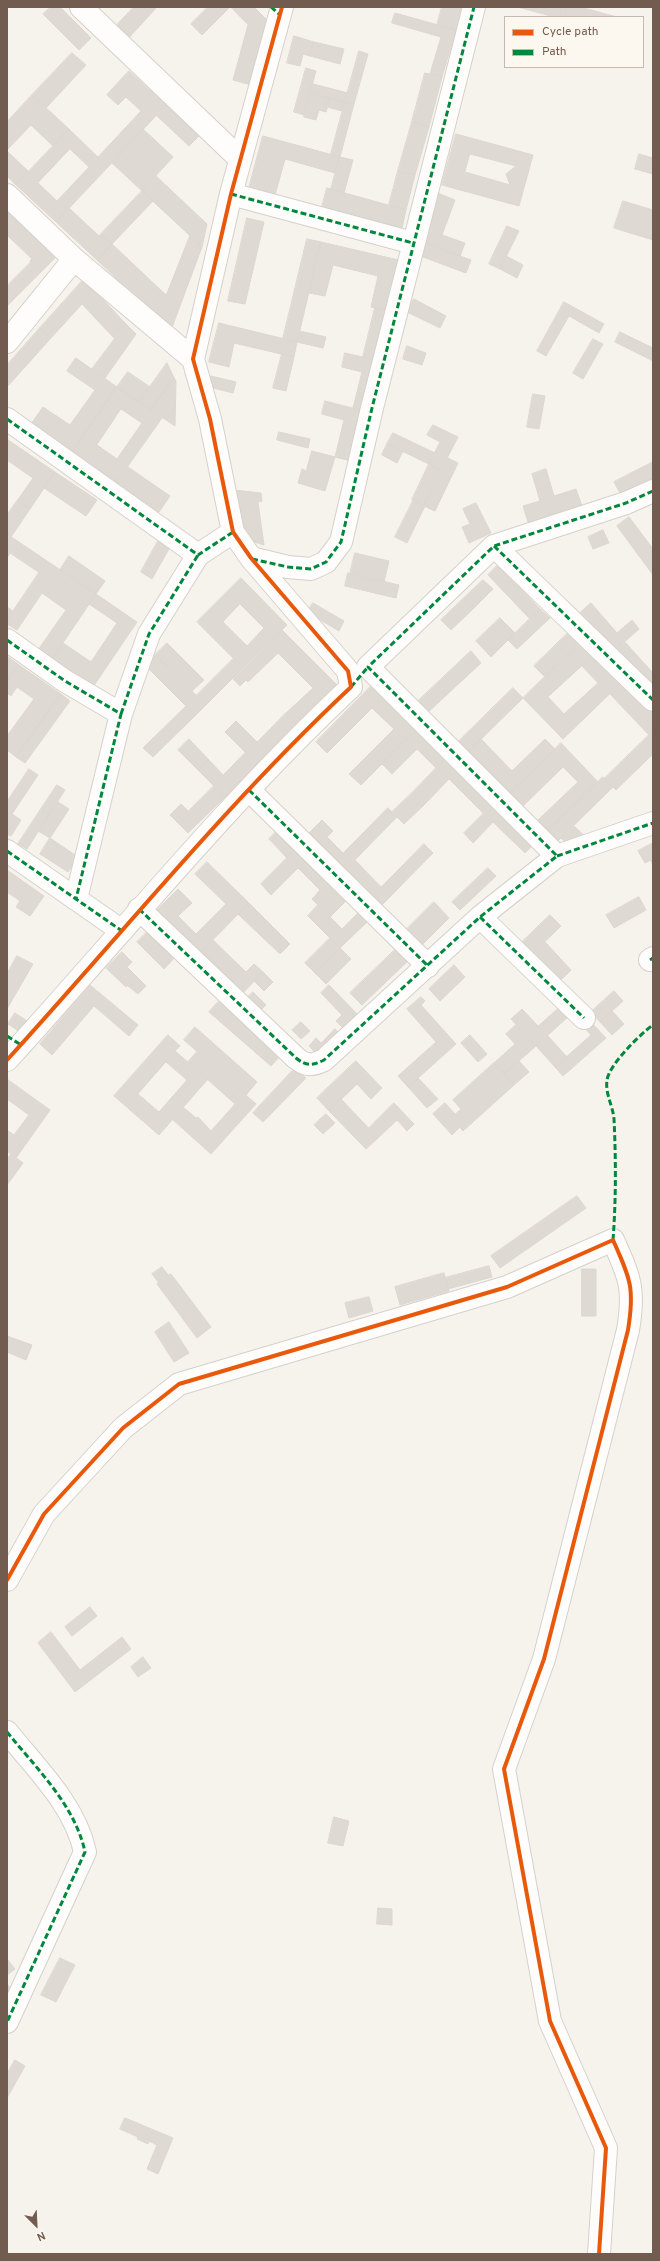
<!DOCTYPE html>
<style>
body{margin:0}
#map{position:relative;width:660px;height:2261px;overflow:hidden;background:#f6f3ed;font-family:Overpass,sans-serif}
canvas{display:block}
.frame{position:absolute;inset:0;border:8px solid #725c4f;pointer-events:none}
.legend{position:absolute;left:504px;top:16px;width:140px;height:52px;box-sizing:border-box;background:#fdf8ef;border:1px solid #c5baaf;margin:0;padding:5px 7px;list-style:none;font-size:12px;color:#725c4f}
.legend li{display:flex;align-items:center;gap:8px;height:20px}
.legend b{width:20px;border:1px solid #c5baaf}
.north{position:absolute;left:16px;top:2205px;width:40px;height:40px;-webkit-text-stroke:3px #fdf8ef;paint-order:stroke;rotate:156deg;font-size:11px;font-weight:700;line-height:16px;text-align:center;color:#725c4f}
.north::after{content:'';display:block;margin:auto;width:14px;height:18px;background:#725c4f;clip-path:polygon(50% 0,100% 100%,50% 72%,0 100%)}
</style>
<div id="map">
<canvas width="660" height="2261"></canvas>
<div class="frame"></div>
<ul class="legend">
<li><b style="height:5px;background:#e8590c"></b>Cycle path</li>
<li><b style="height:5px;background:#00873e"></b>Path</li>
</ul>
<div class="north">N</div>
</div>
<script>
const ctx = document.querySelector('canvas').getContext('2d');
ctx.lineJoin = 'round';
function paint(path, color) {
  ctx.fillStyle = color;
  ctx.fill(path, 'evenodd');
}
function strokePath(path, color, width, dash) {
  ctx.strokeStyle = color;
  ctx.lineWidth = width;
  ctx.lineCap = dash ? 'butt' : 'round';
  ctx.setLineDash(dash || []);
  ctx.stroke(path);
}
const building = new Path2D(`
 M51,7H60L91,38L79,50L43,14Z
 M134,7H157L127,40L114,28Z
 M208,7H230L202,35L191,24Z
 M231,7H254L268,21L251,85L233,80L248,25Z
 M442,7H461L456,30L437,25Z
 M518,7H567L565,17H555Z
 M567,7H580L617,17H565Z
 M395,13L456,30L442,77L430,74L441,37L392,23Z
 M294,36L314,42L310,56L303,54L300,66L287,63Z
 M314,42L344,49L340,64L310,56Z
 M359,51L368,54L354,104L345,102Z
 M72,53L86,65L46,108L32,95Z
 M306,68L316,71L304,115L294,112Z
 M129,71L166,105L108,167L98,157L141,111L126,97L118,105L107,95Z
 M425,73L442,77L429,127L412,122Z
 M313,84L348,93L345,102L310,93Z
 M310,93L330,98L326,112L319,110L316,120L304,117Z
 M32,95L69,129L53,146L31,125L7,150V122Z
 M330,98L345,102L342,111L327,107Z
 M345,102L354,104L340,157L331,154Z
 M166,105L199,136L189,146L156,115Z
 M412,122L429,127L415,175L398,171Z
 M69,129L108,167L56,222L16,185ZM70,149L89,167L57,201L38,183Z
 M143,129L173,157L142,191L112,163Z
 M456,134L533,155L519,206L442,185ZM470,154L516,166L506,174L510,185L465,172Z
 M263,136L340,157L335,173L285,159L275,195L249,188Z
 M7,151L29,172L16,185L7,176Z
 M639,154L653,158V174L635,169Z
 M340,157L353,160L344,193L331,189Z
 M398,171L415,175L406,210L389,205Z
 M156,176L207,224L202,247L142,191Z
 M327,188L406,210L402,228L322,207Z
 M142,191L153,201L112,244L101,234Z
 M438,193L455,200L442,235L465,243L460,256L420,241Z
 M623,201L653,210V240L614,228Z
 M69,208L99,236L101,234L112,244L97,260L56,222Z
 M7,211L55,258L41,272L30,261L32,259L7,235Z
 M247,218L264,222L245,304L228,301Z
 M507,226L519,231L500,269L489,264Z
 M190,236L202,247L171,330L97,260L112,244L166,295Z
 M307,239L321,242L297,342L283,339Z
 M420,241L471,260L466,273L415,254Z
 M321,242L403,261L391,312L371,307L378,276L333,265L325,296L309,293Z
 M506,256L523,265L517,278L500,269Z
 M31,262L41,272L17,296L7,286Z
 M84,279L126,324L114,338L82,304L51,338L40,328Z
 M7,287L17,296L7,306Z
 M414,299L446,316L440,328L407,312Z
 M564,302L604,324L599,333L569,316L546,356L537,351Z
 M375,308L391,312L380,361L363,357Z
 M219,323L297,342L294,357L234,343L229,367L209,362Z
 M126,324L136,334L105,378L92,369Z
 M40,328L51,338L7,387V365Z
 M300,331L326,337L323,348L297,342Z
 M620,332L653,348V361L615,342Z
 M593,339L603,344L583,379L573,373Z
 M407,346L426,353L422,365L403,359Z
 M345,353L380,361L368,412L353,408L362,372L342,367Z
 M282,354L294,357L286,391L273,388Z
 M76,358L117,387L72,452L31,424L43,407L70,425L95,390L67,371Z
 M167,363L174,378L151,410L139,402Z
 M128,372L150,387L139,402L117,387Z
 M211,376L236,382L233,393L209,387Z
 M174,378L176,381L175,426L151,410Z
 M117,387L162,418L116,483L72,452ZM121,409L142,423L117,459L97,445Z
 M533,394L545,396L539,429L527,427Z
 M325,401L368,412L355,462L335,457L344,420L322,414Z
 M433,425L458,437L441,470L429,464L440,442L427,435Z
 M279,432L310,439L308,448L277,440Z
 M393,433L435,453L429,464L387,444Z
 M7,439L11,442L7,448Z
 M11,442L55,472L30,509L17,501L33,478L7,460V448Z
 M387,444L403,451L397,463L382,455Z
 M312,451L335,457L325,491L298,483L302,469L306,471Z
 M448,458L458,463L435,511L424,506Z
 M653,462V481L622,497L614,482Z
 M429,464L441,470L424,506L412,500Z
 M128,467L170,496L159,512L116,483Z
 M546,469L554,496L576,489L582,506L528,522L523,506L540,501L532,474Z
 M55,472L97,500L86,516L44,488Z
 M234,490L261,493L262,501L258,502L264,545L241,538Z
 M17,501L30,509L11,537L7,534V515Z
 M413,501L425,506L407,543L395,537Z
 M476,503L491,533L469,543L462,527L470,524L463,509Z
 M629,517L653,549V575L617,526Z
 M603,530L609,543L593,549L588,537Z
 M7,534L47,561L40,573L10,553L7,558Z
 M158,541L170,547L152,579L141,572Z
 M355,553L389,561L384,582L350,574Z
 M69,556L105,581L96,594L60,570Z
 M47,561L96,594L52,659L38,650L66,610L42,593L17,630L7,624V620Z
 M498,565L540,609L530,619L488,575Z
 M348,573L399,585L396,598L345,586Z
 M241,578L287,625L243,668L197,622ZM240,604L264,628L247,646L223,622Z
 M483,580L493,589L473,609L463,599Z
 M96,594L137,622L93,687L52,659L63,643L91,662L117,623L89,604Z
 M463,599L473,609L451,630L441,620Z
 M313,603L344,621L339,631L307,612Z
 M591,603L617,633L632,620L639,629L612,653L578,615Z
 M7,607L13,611L7,620Z
 M540,609L550,618L517,649L508,640Z
 M500,618L515,633L491,657L476,641Z
 M572,629L583,640L545,677L534,666Z
 M282,630L338,686L298,725L286,713L313,688L278,653L248,682L239,673Z
 M583,640L623,681L563,739L523,698ZM582,666L598,683L564,714L548,697Z
 M625,642L653,673V688L612,653Z
 M167,643L204,680L192,691L155,655Z
 M471,651L481,663L425,715L415,704Z
 M155,655L206,705L153,757L143,748L186,706L145,665Z
 M7,656L19,665L7,681Z
 M233,659L243,668L206,705L196,696Z
 M19,665L61,694L16,757L7,750V736L34,699L17,687L11,696L7,693V681Z
 M239,673L246,680L240,686L233,679Z
 M623,681L653,712V731L649,735L610,694Z
 M374,683L419,727L361,785L349,774L394,729L372,708L327,753L316,742Z
 M513,688L523,698L468,752L458,742Z
 M61,694L70,701L25,763L16,757Z
 M286,713L298,725L258,765L225,732L236,721L257,742Z
 M419,727L448,756L436,768L417,749L392,774L382,764Z
 M653,731V754L616,790L605,778Z
 M189,739L209,760L198,770L178,750Z
 M481,739L512,771L545,739L555,749L509,794L468,752Z
 M561,743L598,782L548,830L538,820L578,782L563,767L522,807L509,794Z
 M246,752L258,765L225,797L198,770L209,760L223,775Z
 M448,756L495,802L483,813L449,779L424,805L412,793Z
 M29,769L38,775L12,814L21,820L11,836L7,834V802Z
 M603,777L613,787L558,841L548,830Z
 M57,785L65,790L49,815L41,809Z
 M214,786L225,797L188,833L170,815L181,804L188,811Z
 M412,793L424,805L404,824L392,812Z
 M58,802L69,809L50,838L38,831Z
 M495,802L536,842L525,853L493,822L473,843L464,833Z
 M388,808L397,817L343,872L306,836L322,820L333,831L327,837L343,853Z
 M41,809L49,815L27,849L18,844Z
 M574,826L590,841L572,849L561,838Z
 M280,828L299,846L287,858L269,839Z
 M50,838L78,857L68,872L40,854Z
 M653,843V865L651,860L645,863L638,851Z
 M424,844L433,853L379,908L343,872L355,860L381,887Z
 M299,846L327,874L315,885L298,868L271,895L261,884Z
 M207,862L249,903L196,957L153,914L178,889L192,903L178,916L196,934L226,904L195,874Z
 M488,868L496,876L460,910L452,902Z
 M7,870L44,896L30,916L16,907L20,901L7,892Z
 M327,874L350,897L330,917L312,899L320,890L315,885Z
 M639,897L646,910L614,928L606,915Z
 M434,902L449,918L420,947L405,931Z
 M249,903L290,944L280,954L238,914Z
 M318,905L342,929L361,910L370,919L340,948L308,916Z
 M550,915L561,926L532,954L521,943Z
 M151,928L178,954L164,969L137,942Z
 M330,938L340,948L315,973L305,963Z
 M213,940L246,972L254,964L263,972L238,998L196,957Z
 M545,942L571,970L559,982L532,954Z
 M400,945L412,957L362,1005L350,993Z
 M340,948L351,959L326,984L315,973Z
 M122,952L132,962L127,967L137,977L126,987L106,968Z
 M17,956L33,964L7,1009V974Z
 M454,965L465,977L440,1001L429,989Z
 M263,972L273,982L264,991L254,981Z
 M137,977L146,986L138,994L128,986Z
 M90,985L138,1025L129,1036L94,1006L52,1055L40,1044Z
 M329,985L362,1019L348,1033L336,1021L342,1015L321,993Z
 M614,991L623,1001L600,1022L591,1012Z
 M253,992L266,1005L257,1014L244,1001Z
 M421,997L425,1001L421,1005L456,1044L408,1087L398,1076L436,1042L407,1009Z
 M221,999L283,1053L271,1066L209,1012Z
 M560,1007L569,1016L536,1046L511,1019L522,1009L538,1026Z
 M612,1011L624,1024L612,1035L600,1022Z
 M15,1013L33,1025L26,1036L8,1024Z
 M589,1020L606,1038L563,1076L555,1067L591,1035L583,1026Z
 M301,1022L310,1031L301,1039L292,1030Z
 M516,1025L536,1046L504,1074L494,1063L515,1044L506,1034Z
 M195,1027L257,1082L246,1095L184,1040Z
 M335,1029L343,1037L321,1059L309,1046L316,1038L321,1043Z
 M168,1035L180,1046L175,1051L208,1079L159,1135L114,1096ZM166,1062L187,1080L159,1112L138,1094Z
 M470,1035L487,1054L478,1062L461,1043Z
 M547,1035L567,1057L555,1067L536,1046Z
 M197,1052L256,1104L211,1154L172,1119L183,1107L196,1118L198,1117L211,1131L235,1104L188,1062Z
 M356,1061L382,1088L371,1099L357,1084L329,1111L317,1098Z
 M519,1061L529,1072L514,1085L504,1074Z
 M494,1063L514,1085L463,1131L451,1118L461,1109L453,1100Z
 M295,1068L306,1078L263,1122L253,1113Z
 M418,1078L438,1099L427,1108L408,1087Z
 M7,1079L50,1110L16,1158L7,1151V1130L14,1135L29,1115L7,1099Z
 M341,1099L378,1138L366,1149L329,1111Z
 M394,1103L414,1124L407,1131L397,1120L378,1138L369,1128Z
 M445,1103L455,1114L443,1125L433,1114Z
 M326,1114L335,1123L323,1134L314,1125Z
 M451,1118L460,1127L452,1135L443,1125Z
 M11,1154L23,1163L7,1185V1160Z
 M577,1196L586,1208L500,1268L491,1256Z
 M489,1266L492,1277L448,1289L445,1278Z
 M162,1267L169,1276L159,1283L152,1274Z
 M582,1269H596V1316H582Z
 M444,1273L449,1291L400,1305L395,1287Z
 M171,1274L211,1327L197,1338L157,1284Z
 M369,1297L373,1311L349,1318L345,1303Z
 M169,1322L189,1353L174,1362L155,1332Z
 M7,1336L32,1345L26,1360L7,1352Z
 M90,1607L97,1616L72,1636L65,1627Z
 M51,1632L80,1670L122,1637L131,1649L75,1692L38,1643Z
 M143,1657L151,1668L138,1677L131,1667Z
 M334,1817L349,1821L343,1846L328,1843Z
 M378,1908L392,1909V1925L377,1924Z
 M60,1958L75,1965L56,2002L41,1995Z
 M8,1960L15,1969L7,1975V1961Z
 M7,1984L13,1992L7,1997Z
 M15,2060L25,2066L7,2098V2074Z
 M125,2118L173,2138L158,2174L147,2169L157,2145L149,2141L148,2144L137,2139L138,2137L120,2129Z`);
paint(building, '#dfd9d3');
strokePath(building, '#ded6d0', 1);
const minor = new Path2D(`
 M81,7L240,159
 M231,194L413,243
 M7,195L74,259L193,359
 M7,342L74,259
 M7,419L198,555L233,532
 M494,546L653,700
 M251,558L288,567L311,569L326,562L341,542L372,408L474,7
 M7,640L65,681L121,714L76,899
 M121,714L149,634L198,555
 M249,790L428,966
 M7,851L122,931
 M557,856L653,823
 M139,909L296,1058C306,1066 312,1066 324,1060L480,917L557,856L368,667L494,546L626,503L653,491
 M480,917L584,1018
 M650,960L653,958
 M7,1060C121,935 227,803 351,687L348,671L251,558L233,532L210,419L193,359L231,194L282,7
 M7,1580L44,1514L123,1428L179,1384L507,1287L613,1240C630,1278 635,1288 628,1330L544,1659L504,1769L550,2021L606,2148L599,2254
 M7,1732C36,1768 75,1805 85,1852L7,2022`);
strokePath(minor, '#d6d0cb', 24);
strokePath(minor, '#fefdfc', 22);
strokePath(new Path2D(`
 M271,7L280,15
 M231,194L413,243
 M7,419L198,555L233,532
 M494,546L653,700
 M252,559L288,567L311,569L326,562L341,542L372,408L474,7
 M7,640L65,681L121,714L76,899
 M351,687L368,667
 M121,714L149,634L198,555
 M249,790L428,966
 M7,851L122,931
 M557,856L653,823
 M139,909L296,1058C306,1066 312,1066 324,1060L480,917L557,856L368,667L494,546L626,503L653,491
 M480,917L584,1018
 M650,960L653,958
 M7,1036L21,1045
 M613,1240C616,1200 616,1160 614,1119C613,1106 605,1094 607,1080C609,1065 640,1034 653,1025
 M7,1732C36,1768 75,1805 85,1852L7,2022`), '#00873e', 3, [6, 3]);
strokePath(new Path2D(`
 M7,1060C121,935 227,803 351,687L348,671L251,558L233,532L210,419L193,359L231,194L282,7
 M7,1580L44,1514L123,1428L179,1384L507,1287L613,1240C630,1278 635,1288 628,1330L544,1659L504,1769L550,2021L606,2148L599,2254`), '#e8590c', 4);
</script>
